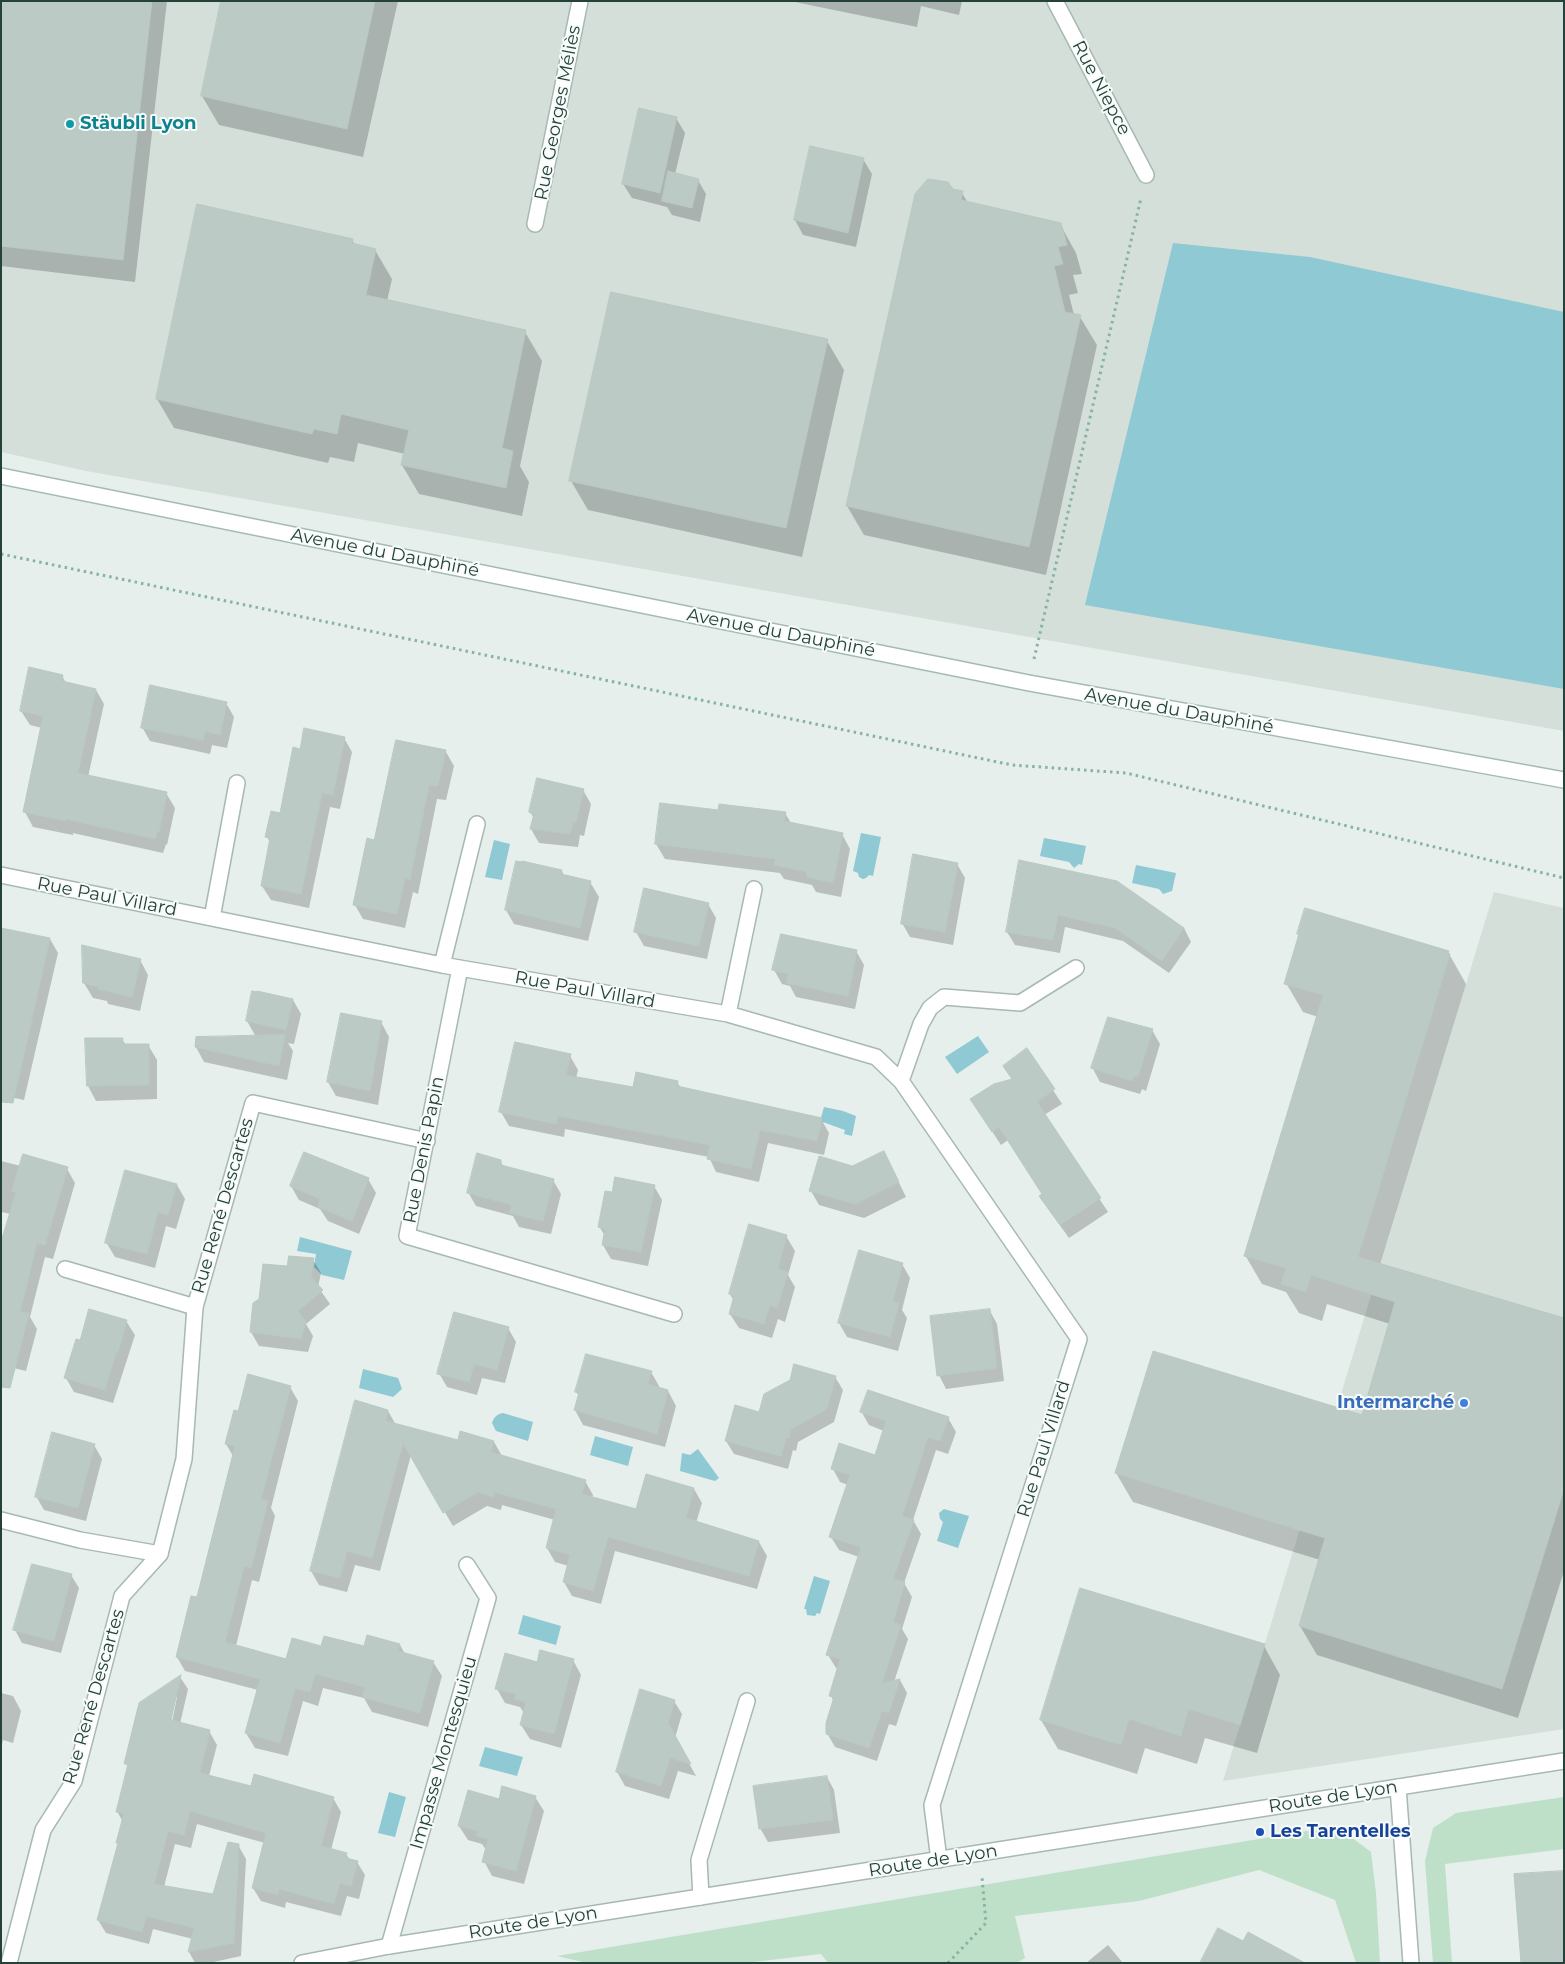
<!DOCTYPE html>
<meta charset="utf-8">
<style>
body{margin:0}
#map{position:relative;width:1565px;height:1964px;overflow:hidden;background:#e6efeb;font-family:Montserrat,sans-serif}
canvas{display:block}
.frame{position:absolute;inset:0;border:2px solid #24423a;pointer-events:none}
</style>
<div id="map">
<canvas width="1565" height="1964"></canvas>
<div class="frame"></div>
</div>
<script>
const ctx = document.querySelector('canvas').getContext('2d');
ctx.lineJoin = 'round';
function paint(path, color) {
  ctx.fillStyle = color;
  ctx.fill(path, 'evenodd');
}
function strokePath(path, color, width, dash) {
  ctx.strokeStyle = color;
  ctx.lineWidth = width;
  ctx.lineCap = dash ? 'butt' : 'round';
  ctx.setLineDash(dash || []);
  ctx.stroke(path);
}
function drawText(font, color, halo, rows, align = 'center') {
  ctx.font = font + ' Montserrat,sans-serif';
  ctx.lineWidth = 4;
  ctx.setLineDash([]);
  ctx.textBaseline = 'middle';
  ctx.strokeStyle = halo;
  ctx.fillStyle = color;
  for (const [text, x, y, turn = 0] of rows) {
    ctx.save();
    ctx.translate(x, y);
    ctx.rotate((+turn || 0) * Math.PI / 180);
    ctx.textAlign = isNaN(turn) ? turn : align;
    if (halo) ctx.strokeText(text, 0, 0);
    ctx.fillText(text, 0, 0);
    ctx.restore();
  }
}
paint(new Path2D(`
 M1,1H1564V731L86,471L1,452Z
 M1494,892L1564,908V1729L1223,1781Z`), '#d4dfda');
paint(new Path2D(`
 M1564,1797V1849L1445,1864L1452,1963H1433L1425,1861L1433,1828L1456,1813Z
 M1307,1831H1343L1371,1852L1376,1893L1380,1963H1356L1335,1900L1259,1870L1139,1901L1015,1916L1025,1958L1017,1963H828L821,1954L745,1963H587L557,1956Z`), '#bfe0c8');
paint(new Path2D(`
 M1173,243L1310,257L1564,312V689L1085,605Z
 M861,833L881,837L873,876L869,875L866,878L863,879L859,877L858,873L853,871Z
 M1044,838L1086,846L1082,865L1079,864L1074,868L1069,862L1040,856Z
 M494,840L510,844L502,880L485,877Z
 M1136,865L1176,873L1172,891L1163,894L1159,889L1132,883Z
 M978,1036L989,1052L957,1074L945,1057Z
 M824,1107L843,1111L856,1116L852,1136L844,1134L845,1130L820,1121Z
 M300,1237L352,1251L344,1280L322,1275L314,1267L316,1254L297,1251Z
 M363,1369L398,1378L402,1389L393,1397L359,1388Z
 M503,1413L533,1422L528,1441L496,1431L492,1423C494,1417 497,1414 503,1413Z
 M595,1436L633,1447L628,1466L590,1455Z
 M698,1449L719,1478L715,1481L680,1471L682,1453L690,1455Z
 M944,1509L969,1516L958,1548L937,1541L943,1522L940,1519L939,1513Z
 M814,1576L830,1581L820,1614L817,1613L815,1616L807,1615L806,1609H804Z
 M523,1615L561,1626L556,1645L518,1634Z
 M485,1747L523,1757L517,1776L479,1766Z
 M389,1792L406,1797L395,1837L378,1833Z`), '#8ec9d4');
paint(new Path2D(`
 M1,1H167L135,282L1,266Z
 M223,1H398L363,157L219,125L202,96Z
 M790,1H962L959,15L921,6L917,27Z
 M676,118L685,133L675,174L698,180L706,194L700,222L672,215L667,207L632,198L623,184Z
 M863,159L872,174L856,247L803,235L795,220Z
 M962,193L968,203L1060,224L1076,253L1082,274L1073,275L1078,293L1069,295L1074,315L1080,317L1097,345L1046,575L864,535L847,506Z
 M352,240L355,245L375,250L392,279L387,301L525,332L542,361L520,466L529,482L522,516L419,494L402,465L405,454L358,443L354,462L330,457L328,463L174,428L157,399Z
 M827,341L844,370L802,557L588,510L571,481Z
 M62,676L66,683L96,690L104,704L88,777L166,793L175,808L167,845L166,844L163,853L73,833V835L33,827L25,812L42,728L30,725L21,711Z
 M226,703L234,717L227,748L212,745L210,754L150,741L142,727Z
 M344,738L352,752L340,809L330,807L309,908L271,900L262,886L271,844L267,837L281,815L301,751Z
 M446,752L454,766L446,800L437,799L418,894L413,892L405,928L363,919L355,905L375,841Z
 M583,790L591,804L584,836L580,835L578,847L539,843L531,829L534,818L530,812Z
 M661,804L720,811L785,813L791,823L842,834L850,849L841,897L816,892L812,885L784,879L780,873L665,859L656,844Z
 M1020,861L1184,928L1191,942L1169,973L1123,941L1065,927L1060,953L1015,945L1007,932Z
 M957,864L965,878L953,945L910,937L902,923Z
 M562,871L564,876L590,882L599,897L588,941L514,924L506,910Z
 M708,904L716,918L707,959L644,946L636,932Z
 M1298,933L1448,952L1466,984L1380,1265L1564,1319V1571L1518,1718L1317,1655L1300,1626L1320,1560L1133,1502L1116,1473L1363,1417L1390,1324L1327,1304L1322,1321L1299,1313L1286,1292L1262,1284L1245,1255L1318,1017L1303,1012L1286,983L1300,936Z
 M50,939L58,953L24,1100L1,1095Z
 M856,951L864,965L855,1009L796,997L790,986L782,984L774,970Z
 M140,960L148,975L140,1011L108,1004L107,1001L93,998L84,983Z
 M253,993L293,1000L301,1014L294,1044L288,1043L293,1051L287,1080L204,1062L196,1047L256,1037L247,1021Z
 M381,1022L389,1037L378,1105L336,1096L328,1082Z
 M1152,1030L1160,1044L1146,1091L1142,1089L1140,1094L1100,1082L1092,1067Z
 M86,1039H122L126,1045H148L157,1060V1099L96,1101L88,1086Z
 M1027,1050L1062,1104L1044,1115L1108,1212L1069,1238L1049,1210L1041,1196L1043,1195L1008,1140L1001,1145L980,1113L1013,1080Z
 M570,1056L578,1070L576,1078L634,1089L677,1082L681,1088L821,1119L829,1133L824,1155L768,1143L759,1182L716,1172L709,1157L565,1129L564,1137L509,1126L501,1112Z
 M884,1152L906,1197L864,1218L819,1205L811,1191L852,1167Z
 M1,1161L21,1166L67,1169L75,1183L53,1259L45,1257L30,1317L37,1329L26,1371L1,1365L11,1214L1,1212Z
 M500,1161L504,1167L553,1180L561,1194L551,1234L519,1227L513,1216L476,1206L468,1192Z
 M368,1179L376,1193L359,1234L328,1221L320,1209L299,1200L291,1186Z
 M177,1185L185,1199L176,1229L166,1226L155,1268L115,1257L106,1242Z
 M654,1186L662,1200L648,1266L611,1259L603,1245L605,1236L599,1226L613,1194Z
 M786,1236L795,1251L788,1275L795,1287L785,1322L778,1319L772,1338L739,1328L730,1314L734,1301L730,1294Z
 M313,1260L321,1273L318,1287L330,1304L306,1324L313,1336L308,1352L259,1346L251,1332L288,1267Z
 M902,1264L910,1278L902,1310L907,1318L898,1351L847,1337L839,1323Z
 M990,1311L997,1324L1004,1381L946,1389L939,1375Z
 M126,1321L135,1335L113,1403L74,1392L66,1378L81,1341Z
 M508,1328L516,1342L505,1383L482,1378L477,1395L447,1387L439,1373Z
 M651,1372L659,1386V1388L668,1391L676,1406L665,1447L583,1425L575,1410L579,1396L576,1392Z
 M835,1377L843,1390L834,1422L798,1442L796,1451L793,1450L788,1469L734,1454L726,1441L760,1413Z
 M290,1387L298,1401L271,1508L275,1516L259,1582L252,1580L236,1646L286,1660L365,1647L400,1645L405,1654L433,1662L442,1676L428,1727L372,1712L364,1698L323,1688L318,1706L303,1701L288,1756L255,1748L246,1733L258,1690L185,1671L177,1657L198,1598L233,1456L226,1444L239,1412Z
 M388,1411L396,1425L459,1441L494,1442L502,1456L585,1481L593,1495L592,1498L637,1510L694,1489L702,1503L696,1523L759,1542L767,1556L757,1589L615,1551L601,1604L572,1596L564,1582L569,1566L555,1562L547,1548L555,1520L502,1505L501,1510L487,1506L453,1526L411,1455L380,1571L355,1565L347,1592L319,1585L311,1571Z
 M861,1411L948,1418L956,1432L948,1454L936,1450L913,1520L921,1534L904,1583L912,1597L902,1629L908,1639L894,1682L900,1680L907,1693L896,1726L889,1724L877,1761L835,1747L827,1733L834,1702L831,1696L839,1669L836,1668L828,1655L859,1557L839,1550L831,1537L848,1485L840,1482L833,1469L876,1456L884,1431L869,1425Z
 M94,1445L102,1459L86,1521L44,1510L36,1496Z
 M71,1575L79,1588L61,1653L22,1643L15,1630Z
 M1264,1646L1280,1675L1257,1753L1205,1738L1197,1764L1145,1748L1137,1774L1058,1749L1041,1720Z
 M573,1660L581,1675L561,1748L530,1739L521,1725L524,1713L520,1707L505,1703L497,1689L538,1663Z
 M180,1677L188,1689L180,1724L209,1731L217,1745L209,1776L251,1788L333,1798L341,1812L331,1850L346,1854L350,1860L357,1862L365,1875L359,1899L347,1896L341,1916L286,1902L285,1908L261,1901L253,1888L265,1843L197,1824L191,1848L175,1844L164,1887L214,1896L238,1845L246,1859L241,1956L209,1963H195L189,1952L193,1939L153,1929L149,1944L106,1933L98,1920L119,1845L118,1843L123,1822L117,1811L128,1768L126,1763ZM175,1697H177L171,1727L168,1726Z
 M1,1693L13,1696L21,1711L13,1743L3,1740L1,1749Z
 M674,1701L682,1714L675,1738L696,1776L678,1771L669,1799L625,1786L617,1772Z
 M827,1777L834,1790L840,1833L768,1842L760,1828Z
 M535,1797L544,1811L524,1884L492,1876L484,1861L486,1850L482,1844L468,1840L459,1826L500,1800Z
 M1108,1945L1123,1963H1086Z`), '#0003');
const building = new Path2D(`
 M1,1H152L123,260L1,246Z
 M221,1H375L347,129L201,96Z
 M639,108L677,117L660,193L622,184Z
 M810,146L864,158L848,233L794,220Z
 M668,171L699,179L692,208L662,201Z
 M928,179L948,182L953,189L963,191L961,200L1061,223L1067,245L1058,247L1063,264L1054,266L1065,312L1081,315L1029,547L846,506L915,194Z
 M197,204L353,239L352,243L376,249L366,295L526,330L502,448L513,451L506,488L401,465L409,430L341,414L337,434L314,429L312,434L156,399Z
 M611,292L828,339L786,528L569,481Z
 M29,667L63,675L62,681L96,689L78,773L167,792L159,832L158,831L155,839L65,819V821L23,812L43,716L20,711Z
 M150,685L227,702L220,735L205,731L203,740L141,728Z
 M304,728L345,737L333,795L322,793L301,894L261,886L270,838L265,837L271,811L280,813L293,747L300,749Z
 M396,740L446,750L438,786L429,785L410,880L405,878L397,914L353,905L367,838L374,840Z
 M537,778L584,789L576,822H573L570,834L530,829L534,814L529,812Z
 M660,803L718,810L719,804L786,812L784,821L843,833L833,883L807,877V872L774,865L775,859L655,844Z
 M913,854L958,863L945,932L901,924Z
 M1019,860L1117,881L1184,928L1162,961L1115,928L1058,915L1053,940L1006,932Z
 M516,861L522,862V861L562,870L561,874L591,881L580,928L505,910Z
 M644,888L709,903L699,946L634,932Z
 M1305,908L1449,951L1448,953L1450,954L1358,1257L1564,1318V1489L1502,1689L1299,1626L1325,1538L1115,1473L1153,1351L1362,1415L1395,1302L1311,1275L1306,1292L1281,1284L1286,1268L1244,1256L1323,995L1284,984L1299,934H1297Z
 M1,928L50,938L13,1103L1,1102Z
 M781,934L857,950L848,996L786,983L788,974L772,970Z
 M82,945L141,959L132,997L98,989L99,987L83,983Z
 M252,991L257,992V991L293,999L286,1030L246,1021Z
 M341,1013L382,1021L370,1091L327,1082Z
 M1108,1017L1153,1029L1138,1077L1134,1076L1132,1081L1091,1068Z
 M285,1035L279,1066L195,1047L196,1037Z
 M85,1038H123L122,1044H149V1085L87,1086Z
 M515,1042L571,1054L566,1075L633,1087L636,1072L678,1081L677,1086L822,1118L817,1141L760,1130L751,1169L707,1159L710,1145L558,1116L556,1124L499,1112Z
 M1027,1048L1055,1089L1037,1102L1101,1198L1060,1225L1039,1196L1042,1194L999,1127L992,1132L970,1099L994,1084L1012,1079L1003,1066Z
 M884,1151L899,1182L855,1204L809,1191L819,1156L852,1166Z
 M304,1152L369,1178L352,1221L318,1207L320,1199L290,1186Z
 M477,1153L501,1160V1165L554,1179L543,1221L509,1213L512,1205L467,1193Z
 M23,1154L68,1167L45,1245L37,1243L20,1312L29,1313L10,1388L1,1387V1242L16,1192L12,1191Z
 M125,1170L177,1184L168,1215L158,1212L147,1254L105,1243Z
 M615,1177L655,1185L641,1252L602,1245L605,1229L598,1227L605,1191L612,1192Z
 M749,1224L787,1235L778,1269L788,1272L777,1308L770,1305L764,1324L729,1314L734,1296L729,1294Z
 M859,1250L903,1263L893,1301L899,1303L890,1337L838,1323Z
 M289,1256L314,1258L311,1277L323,1290L298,1311L306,1322L301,1339L250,1332L253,1303L259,1299L263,1264L287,1266Z
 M89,1309L127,1320L118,1353L116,1352L105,1390L64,1378L76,1339L80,1340Z
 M990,1309L997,1368L937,1376L930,1316Z
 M454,1312L509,1327L497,1370L474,1364L469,1382L437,1374Z
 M586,1354L652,1371L648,1384L668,1390L657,1434L574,1410L579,1393L575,1392Z
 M794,1364L836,1376L827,1409L791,1429L789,1438H786L781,1456L725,1441L735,1405L759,1412L764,1394L790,1380Z
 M248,1374L291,1386L261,1499L268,1501L251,1568L244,1566L225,1642L286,1659L292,1638L321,1646L324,1636L364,1646L367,1635L400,1644L398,1651L434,1661L420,1713L362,1697L365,1687L315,1674L310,1692L295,1688L280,1743L245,1733L260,1679L176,1657L191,1596L197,1597L235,1446L225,1444L234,1410L238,1411Z
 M868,1390L949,1417L940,1441L928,1437L902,1516L914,1520L893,1579L905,1582L893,1622L901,1625L882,1683L900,1679L889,1713L882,1711L869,1748L826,1734V1723L834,1697L829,1696L840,1659L826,1655L861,1547L829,1537L850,1475L831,1469L839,1443L875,1455L886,1421L860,1412Z
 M355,1400L388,1410L386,1421L458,1440L460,1431L494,1441L491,1452L586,1480L582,1494L636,1509L646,1474L694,1488L686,1518L759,1541L749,1576L608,1537L593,1591L563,1582L570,1555L546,1548L556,1509L494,1492L493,1497L478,1492L443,1513L403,1443L372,1558L347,1551L340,1578L310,1571Z
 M52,1432L95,1444L78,1508L35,1497Z
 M32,1564L72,1574L54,1641L13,1630Z
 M1080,1588L1265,1644L1240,1725L1188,1709L1181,1736L1129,1719L1121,1745L1040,1720Z
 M540,1650L574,1659L554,1734L520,1725L526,1702L514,1699L516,1694L495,1689L505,1653L537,1662Z
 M181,1675L171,1720L210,1730L200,1773L251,1786L254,1774L334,1797L321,1846L347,1853L346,1858L358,1861L351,1886L340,1883L334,1904L279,1889L278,1895L252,1888L266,1833L190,1811L184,1835L168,1831L154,1884L213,1894L228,1842L239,1844L234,1943L188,1952L194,1928L146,1916L142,1932L97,1920L118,1843H116L124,1813L116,1812L128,1764H124L139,1703Z
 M640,1689L675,1700L668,1723L691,1764L670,1758L661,1786L616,1772Z
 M827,1776L833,1820L759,1829L753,1786Z
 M502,1786L536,1796L516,1871L482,1862L488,1839L476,1836L478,1831L458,1826L468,1790L499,1799Z
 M1564,1871V1963H1521L1514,1874Z
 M1218,1928L1243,1941L1248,1932L1305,1963H1200Z`);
paint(building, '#bbcac4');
strokePath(building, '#b8c9c2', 1);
const pedestrian = new Path2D(`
 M160,1554L184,1459L195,1307`);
const minor = new Path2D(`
 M1055,1L1146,175
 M535,224L580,1
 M1,875L442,965L728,1014L876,1057L901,1081L1079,1339L932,1805L939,1860
 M212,918L237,783
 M442,965L477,824
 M460,968L407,1236L674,1314
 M728,1014L754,889
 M901,1081L921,1024L930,1008L944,997L1020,1003L1076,968
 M65,1269L195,1307L253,1103L427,1141
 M1,1520L80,1540L160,1554
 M1398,1787L1411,1963
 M701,1897L699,1860L747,1701
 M389,1946L488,1598L467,1565
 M9,1963L43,1830L74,1781L122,1596L160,1554`);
const tertiary = new Path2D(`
 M302,1963L389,1946L1564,1761`);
const secondary = new Path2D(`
 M1,476L1029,683L1564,780`);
strokePath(pedestrian, '#a8b8b2', 18);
strokePath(minor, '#a8b8b2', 18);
strokePath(tertiary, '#a8b8b2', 18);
strokePath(secondary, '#a4bbb3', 18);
strokePath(new Path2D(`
 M1,554L1012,765L1126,773L1564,878
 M1034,659L1141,198
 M948,1963L986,1923L982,1877`), '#86b3a5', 3, [2.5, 4]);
strokePath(pedestrian, '#fff', 15);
strokePath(minor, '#fff', 15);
strokePath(tertiary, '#fff', 15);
strokePath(secondary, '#fff', 15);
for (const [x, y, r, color] of [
 [70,124,5,"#0f9aa8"],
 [1464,1403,5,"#3f7fe0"],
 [1260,1832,5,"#1a4fb4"]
]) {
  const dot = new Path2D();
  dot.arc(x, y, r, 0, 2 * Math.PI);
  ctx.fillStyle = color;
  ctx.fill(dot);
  strokePath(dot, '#f7fbf9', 2);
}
drawText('18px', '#24423a', '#f7fbf9', [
 ["Rue Niepce",1101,88,62],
 ["Rue Georges Méliès",558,113,-79],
 ["Avenue du Dauphiné",385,553,11],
 ["Avenue du Dauphiné",781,633,11],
 ["Avenue du Dauphiné",1179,711,10],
 ["Rue Paul Villard",107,897,11],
 ["Rue Paul Villard",585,990,10],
 ["Rue Denis Papin",424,1150,-79],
 ["Rue René Descartes",223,1206,-74],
 ["Rue Paul Villard",1044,1449,-73],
 ["Rue René Descartes",94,1697,-74],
 ["Impasse Montesquieu",444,1753,-74],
 ["Route de Lyon",1333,1797,-9],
 ["Route de Lyon",933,1861,-9],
 ["Route de Lyon",533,1923,-9]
]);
drawText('bold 18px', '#0d838f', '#f7fbf9', [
 ["Stäubli Lyon",80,124]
], 'left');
drawText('bold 18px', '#366cbe', '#f7fbf9', [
 ["Intermarché",1454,1403]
], 'right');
drawText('bold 18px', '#164399', '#f7fbf9', [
 ["Les Tarentelles",1270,1832]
], 'left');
</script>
